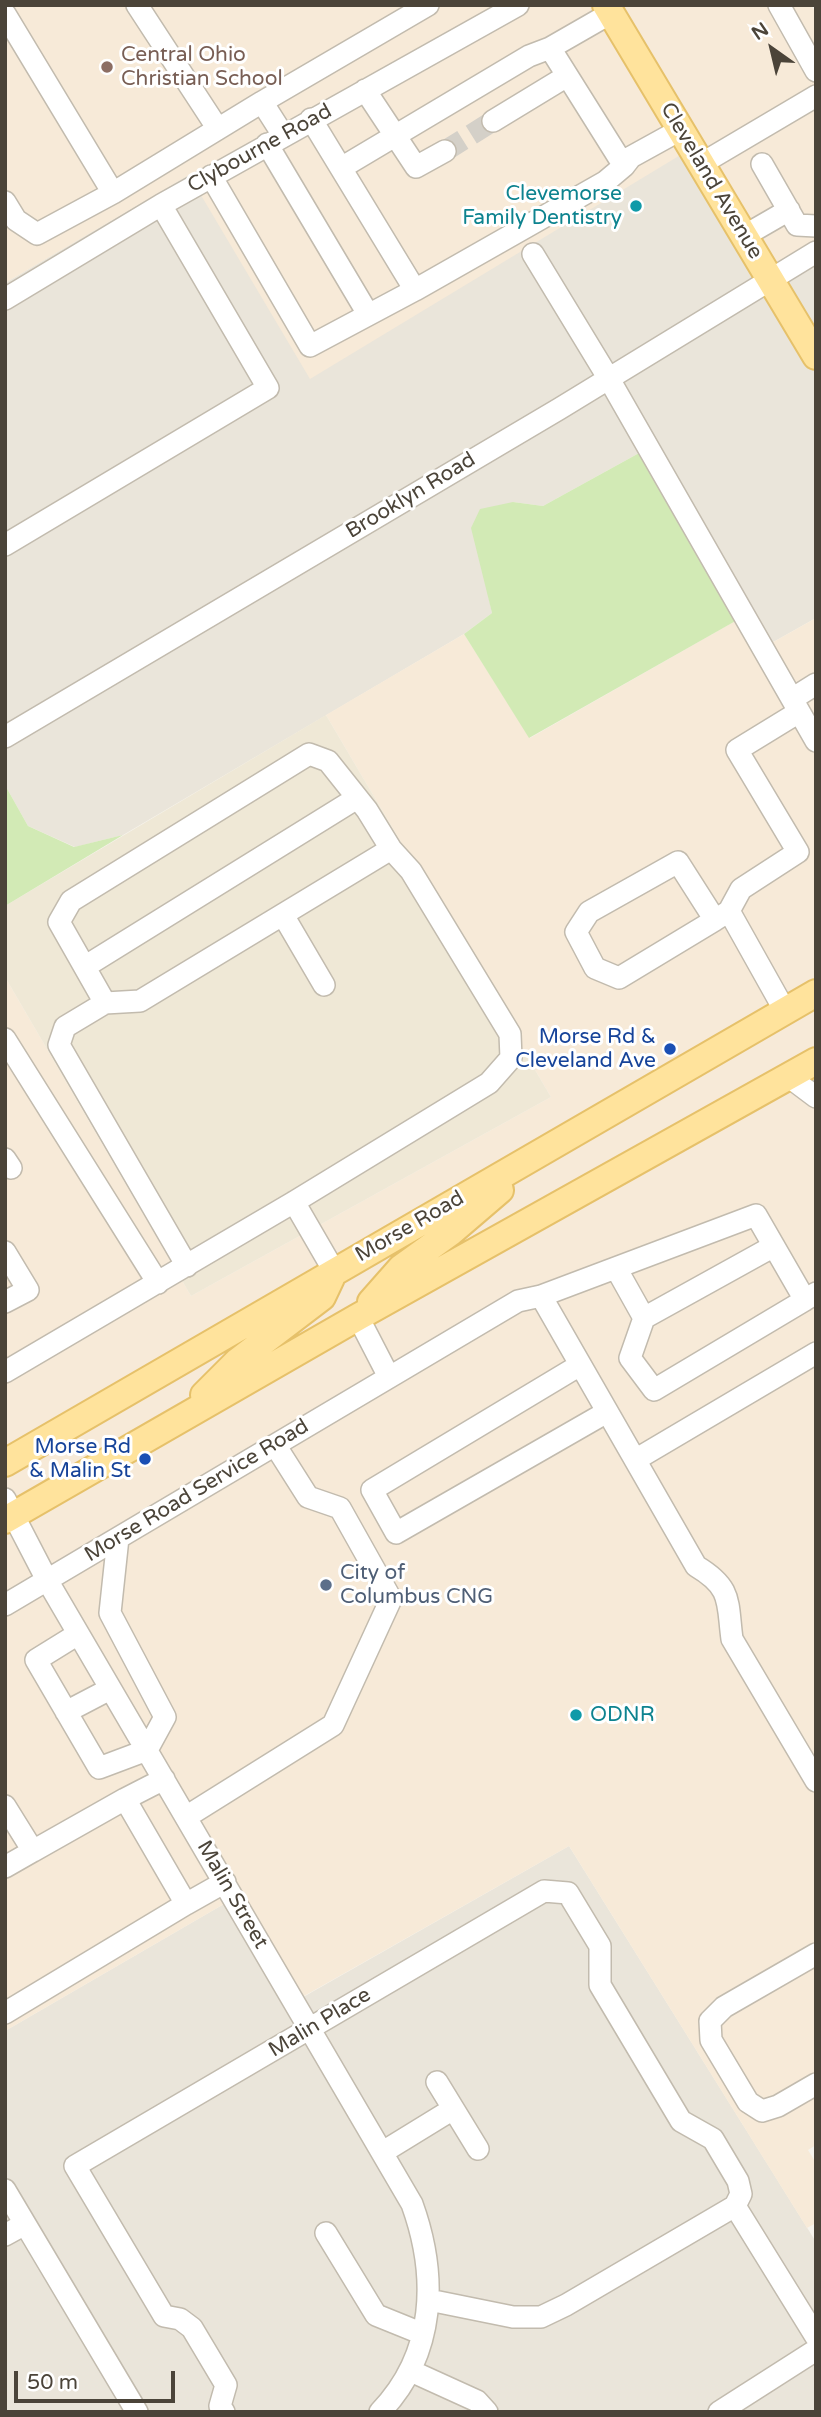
<!DOCTYPE html>
<style>
body{margin:0}
#map{position:relative;width:821px;height:2417px;overflow:hidden;background:#f6f3ec;font-family:"Varela Round",sans-serif}
canvas{display:block}
.frame{position:absolute;inset:0;border:7px solid #4b4439;pointer-events:none}
.north{position:absolute;left:737px;top:14px;width:70px;height:70px;-webkit-text-stroke:5px #fff;paint-order:stroke;rotate:326deg;font-size:19px;font-weight:700;line-height:28px;text-align:center;color:#4b4439}
.north::after{content:'';display:block;margin:auto;width:24px;height:32px;background:#4b4439;clip-path:polygon(50% 0,100% 100%,50% 72%,0 100%)}
.scale{position:absolute;left:14px;top:2371px;width:161px;height:32px;box-sizing:border-box;border:4px solid #4b4439;border-top:0;padding-left:9px;font-size:21px;line-height:24px;white-space:nowrap;color:#4b4439;-webkit-text-stroke:5px #fff;paint-order:stroke}
</style>
<div id="map">
<canvas width="821" height="2417"></canvas>
<div class="frame"></div>
<div class="north">N</div>
<div class="scale">50 m</div>
</div>
<script>
const ctx = document.querySelector('canvas').getContext('2d');
ctx.lineJoin = 'round';
function paint(path, color) {
  ctx.fillStyle = color;
  ctx.fill(path, 'evenodd');
}
function strokePath(path, color, width, dash) {
  ctx.strokeStyle = color;
  ctx.lineWidth = width;
  ctx.lineCap = dash ? 'butt' : 'round';
  ctx.setLineDash(dash || []);
  ctx.stroke(path);
}
function drawText(font, color, halo, rows, align = 'center') {
  ctx.font = font + ' "Varela Round",sans-serif';
  ctx.lineWidth = 6;
  ctx.setLineDash([]);
  ctx.textBaseline = 'middle';
  ctx.strokeStyle = halo;
  ctx.fillStyle = color;
  for (const [text, x, y, turn = 0] of rows) {
    ctx.save();
    ctx.translate(x, y);
    ctx.rotate((+turn || 0) * Math.PI / 180);
    ctx.textAlign = isNaN(turn) ? turn : align;
    if (halo) ctx.strokeText(text, 0, 0);
    ctx.fillText(text, 0, 0);
    ctx.restore();
  }
}
paint(new Path2D(`
 M692,148L816,252V618L768,645L641,452L543,506L513,502L484,575L492,613L464,634L123,835L75,847L28,826L5,785V283L189,174Z
 M569,1846L816,2242V2412H5V2031L236,1897L298,2000Z`), '#eae5da');
paint(new Path2D(`
 M5,5H811L816,13V252L769,281L692,148L310,379L189,175L5,283Z
 M751,612L768,645L816,618V2145L808,2150L816,2163V2223L807,2228L569,1846L297,2000L236,1897L5,2031V977L191,1296L551,1097L326,715L464,634L530,738Z`), '#f7ead8');
paint(new Path2D(`
 M326,715L551,1097L191,1296L5,977V906Z`), '#efe8d6');
paint(new Path2D(`
 M641,452L739,619L529,738L464,634L492,613L471,528L480,509L513,502L543,506Z
 M5,785L28,826L74,847L123,835L5,906Z`), '#d2eab5');
strokePath(new Path2D(`
 M445,151L493,121`), '#d4d0c8', 21, [21, 10]);
const minor = new Path2D(`
 M137,5L218,129
 M779,5L816,71
 M611,13L550,48L624,166L631,157L680,130
 M5,14L113,193
 M365,90L416,167L445,151
 M262,102L428,5
 M311,119L415,290L605,182L624,166
 M493,121L567,76
 M267,144L368,314
 M701,164L816,96
 M762,164L797,225L816,226
 M341,168L529,56L550,48
 M211,176L310,346L415,290
 M5,202L16,220L37,234L113,193L262,102L283,135
 M744,236L789,210
 M533,254L609,379L816,741
 M5,299L161,205L518,5
 M5,545L268,388L161,205
 M792,699L816,684
 M5,737L559,409L816,252
 M283,915L324,985
 M715,920L678,862L589,912L576,932L595,968L619,978L715,920L729,911
 M86,966L357,798
 M785,1011L729,911L741,889L798,852L737,750L799,712
 M5,1039L158,1283
 M788,1076L816,1097
 M5,1159L11,1168
 M294,1202L334,1271
 M5,1252L28,1290L5,1302
 M187,1266L59,1045L65,1027L105,1003L140,1001L391,849
 M616,1268L644,1318L630,1358L654,1390L805,1300
 M541,1296L756,1215L805,1300L816,1293
 M358,1317L389,1377
 M644,1318L774,1246
 M580,1365L372,1490L396,1533L607,1412
 M5,1372L294,1202L489,1083L511,1058L510,1034L411,871L391,849L367,810L328,761L309,754L71,901L59,922L105,1003
 M635,1460L816,1353
 M5,1499L47,1580L412,2204C438,2276 436,2354 380,2412
 M5,1605L518,1301L541,1296L696,1566C733,1588 727,1602 732,1639L816,1781
 M78,1634L36,1660L99,1768L147,1750L165,1717L110,1613L118,1538
 M66,1712L110,1689
 M125,1799L186,1904L225,1882
 M5,1806L33,1851L5,1867
 M186,1817L333,1725L391,1599L340,1508L308,1497L275,1445
 M33,1851L125,1799L164,1779
 M816,1954L724,2007L710,2021L711,2040L748,2102L762,2111L778,2106L816,2084
 M5,2013L186,1904
 M437,2082L478,2149
 M383,2152L453,2109
 M5,2190L137,2412
 M735,2206L816,2337
 M326,2233L376,2315L423,2334
 M5,2235L25,2224
 M429,2300L513,2317H541L566,2305L735,2206
 M411,2371L477,2401L487,2412
 M224,2412L220,2406L226,2385L192,2328L180,2319L164,2316L75,2166L544,1891L568,1893L600,1946V1985L681,2121L713,2139L738,2181L741,2194L735,2206
 M719,2412L816,2350`);
const major = new Path2D(`
 M606,5L816,356
 M371,1302L401,1268L451,1232L500,1190
 M204,1395L238,1361L322,1297L331,1278
 M5,1463L816,993
 M5,1520L358,1317L816,1061`);
strokePath(minor, '#c2bbae', 24);
strokePath(major, '#e6c16a', 30);
strokePath(minor, '#fff', 21);
strokePath(major, '#ffe39c', 26);
for (const [x, y, r, color] of [
 [107,67,7,"#8d6e63"],
 [636,206,7,"#0f9aa8"],
 [670,1049,7,"#1a4fb4"],
 [145,1459,7,"#1a4fb4"],
 [326,1585,7,"#5c6f8a"],
 [576,1715,7,"#0f9aa8"]
]) {
  const dot = new Path2D();
  dot.arc(x, y, r, 0, 2 * Math.PI);
  ctx.fillStyle = color;
  ctx.fill(dot);
  strokePath(dot, '#fff', 2.5);
}
drawText('21px', '#785e54', '#fff', [
 ["Central Ohio",121,55],
 ["Christian School",121,79]
], 'left');
drawText('21px', '#4b4439', '#fff', [
 ["Clybourne Road",260,149,-29],
 ["Cleveland Avenue",711,181,59],
 ["Brooklyn Road",411,496,-31],
 ["Morse Road",410,1227,-30],
 ["Morse Road Service Road",197,1491,-31],
 ["Malin Street",232,1895,60],
 ["Malin Place",320,2023,-31]
]);
drawText('21px', '#0d838f', '#fff', [
 ["Clevemorse",622,194],
 ["Family Dentistry",622,218],
 ["ODNR",590,1715,"left"]
], 'right');
drawText('21px', '#164399', '#fff', [
 ["Morse Rd &",656,1037],
 ["Cleveland Ave",656,1061],
 ["Morse Rd",131,1447],
 ["& Malin St",131,1471]
], 'right');
drawText('21px', '#4e5e75', '#fff', [
 ["City of",340,1573],
 ["Columbus CNG",340,1597]
], 'left');
</script>
